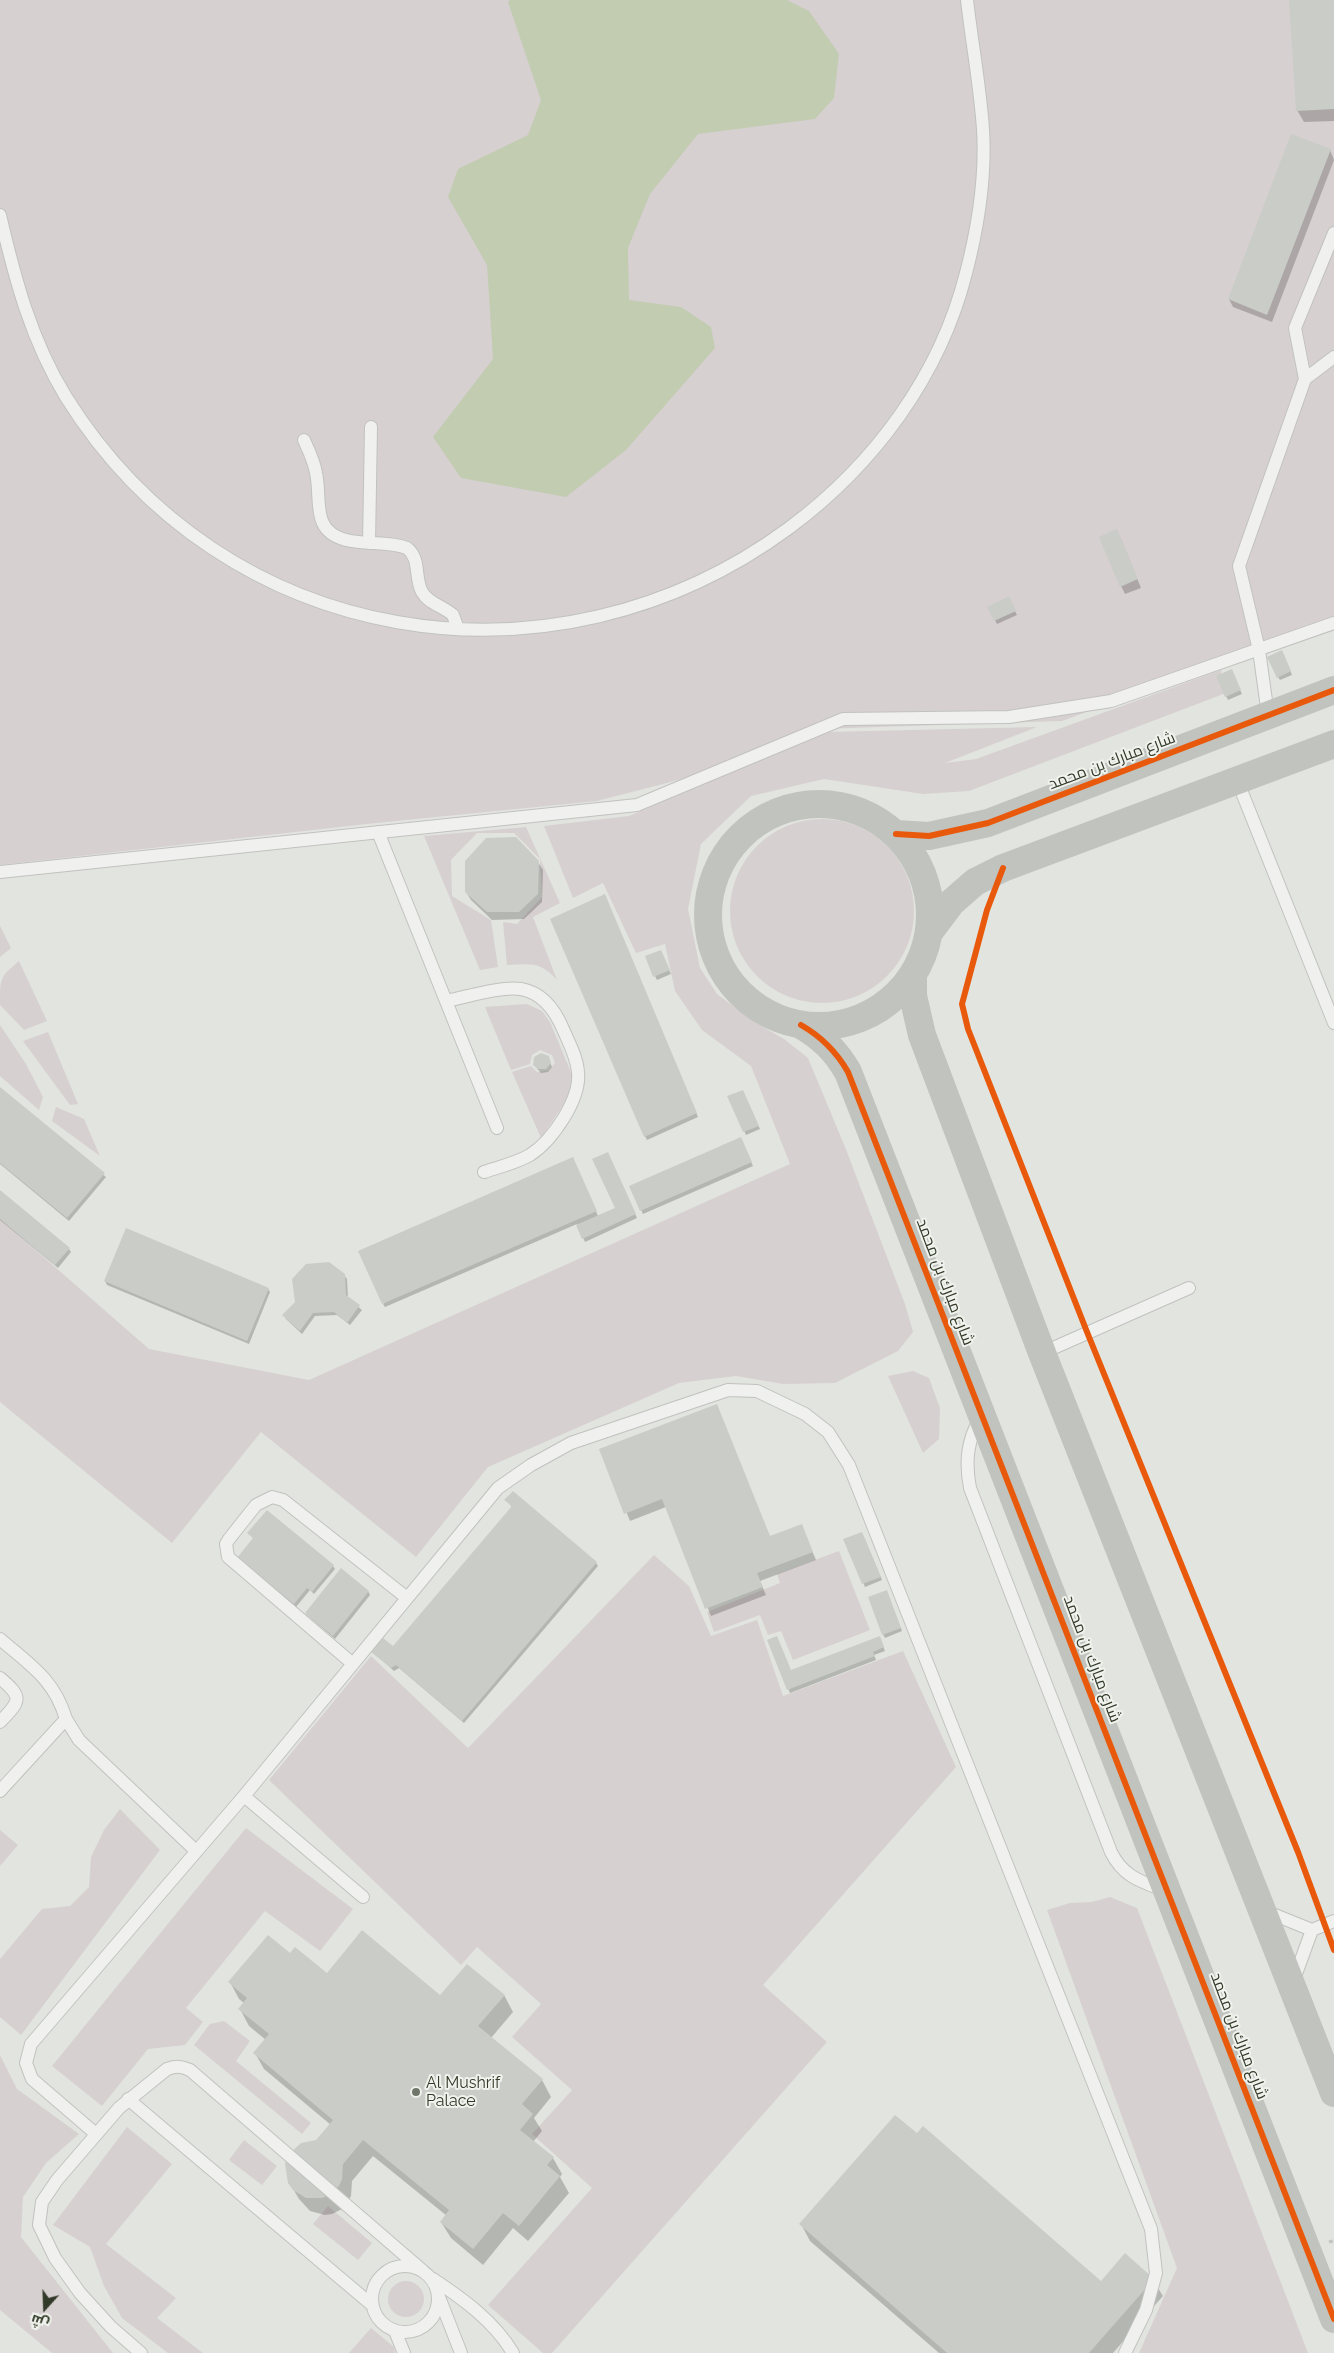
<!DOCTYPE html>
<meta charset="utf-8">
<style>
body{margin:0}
#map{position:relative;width:1334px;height:2353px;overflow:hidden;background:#e2e4df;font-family:Raleway,Cairo,sans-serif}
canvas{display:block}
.north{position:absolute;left:20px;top:2283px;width:50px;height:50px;-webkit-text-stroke:4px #f0f3ed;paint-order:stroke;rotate:200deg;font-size:14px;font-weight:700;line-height:20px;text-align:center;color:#323a29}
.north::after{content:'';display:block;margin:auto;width:18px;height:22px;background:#323a29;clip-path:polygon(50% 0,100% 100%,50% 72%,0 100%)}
</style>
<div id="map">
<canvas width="1334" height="2353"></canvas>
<div class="north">ش</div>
</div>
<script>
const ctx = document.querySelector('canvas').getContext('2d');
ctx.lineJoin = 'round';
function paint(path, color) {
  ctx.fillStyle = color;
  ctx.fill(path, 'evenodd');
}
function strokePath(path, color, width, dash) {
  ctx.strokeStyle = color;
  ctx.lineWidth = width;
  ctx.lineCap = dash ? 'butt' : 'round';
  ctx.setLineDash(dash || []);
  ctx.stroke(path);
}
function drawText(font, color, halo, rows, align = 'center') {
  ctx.font = font + ' Raleway,Cairo,sans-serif';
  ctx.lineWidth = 4;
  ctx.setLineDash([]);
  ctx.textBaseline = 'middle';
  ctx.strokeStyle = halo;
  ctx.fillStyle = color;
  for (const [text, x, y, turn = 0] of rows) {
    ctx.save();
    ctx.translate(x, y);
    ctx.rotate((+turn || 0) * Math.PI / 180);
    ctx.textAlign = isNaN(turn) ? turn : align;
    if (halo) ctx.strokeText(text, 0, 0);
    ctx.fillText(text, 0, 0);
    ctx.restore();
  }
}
paint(new Path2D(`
 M0,0H1334V621L1062,721L819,729L721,769L597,801L376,823L0,865Z
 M1221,670L1226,693L969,791L923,794L824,779L751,796L701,844L688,909L700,968L717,994L756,1023L784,1039L808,1058L845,1147L905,1304L913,1332L898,1351L835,1383L783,1384L736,1376L679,1383L488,1467L416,1557L261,1432L172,1543L0,1402V1219L149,1349L309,1380L790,1164L751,1066L702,1030L675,991L665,944L636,953L603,883L573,898L544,826L629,816L826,732L1037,727L945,763L976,759Z
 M730 911a92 92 0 1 1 184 0a92 92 0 1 1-184 0Z
 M526,827L560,903L533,917L557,980C540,961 531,964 507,965L503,922L517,924L542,897L540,859L514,833H477L451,860L452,896L491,920L498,967L480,970L424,836Z
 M0,926L11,948L0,957Z
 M19,961L47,1021L24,1030L0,1005C0,978 0,977 19,961Z
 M527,1004L542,1011L550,1022L573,1077L569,1096L541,1138L512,1072L531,1066L537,1072L548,1071L555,1063L552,1055L540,1050L532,1055L530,1064L511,1070L485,1007Z
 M0,1025L26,1064L43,1097L39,1110L0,1076Z
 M48,1032L78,1104L70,1105L23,1041Z
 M56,1107L84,1119L100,1156L52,1121Z
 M913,1371L929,1378L940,1408L939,1439L923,1453L888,1376Z
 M839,1551L870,1630L793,1660L781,1631L768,1635L760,1615L714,1632L707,1612L780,1583L777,1574Z
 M654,1555L689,1586L711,1636L757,1620L783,1696L903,1651L956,1767L763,1985L827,2042L552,2353H543L488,2305L592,2188L532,2134L572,2090L512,2037L541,2004L477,1947L461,1965L269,1780L371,1656L468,1748Z
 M120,1809L160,1850L21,2035L0,2017V1959L42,1909L70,1906L89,1887L91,1857L104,1830Z
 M246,1828L353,1909L320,1951L265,1911L186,2008L203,2022L185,2045L148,2049L102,2106L52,2066Z
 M0,1830L18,1845L0,1866Z
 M1110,1897L1137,1908L1308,2353H1139L1177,2268L1047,1910L1070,1903L1092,1902Z
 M224,2021L250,2041L236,2061L311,2123L302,2134L194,2045L210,2024Z
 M0,2055L17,2089L79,2134L46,2163L23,2197L21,2237L113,2353H52L0,2310Z
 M127,2127L172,2164L106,2244L176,2298L157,2318L203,2353H168L122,2318L104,2286L90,2247L53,2225Z
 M244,2140L277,2166L262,2185L229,2160Z
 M328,2206L372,2243L358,2260L313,2224Z
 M388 2299a18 18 0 1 1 36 0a18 18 0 1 1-36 0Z
 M371,2328L394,2347L395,2353H349Z`), '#d7d0d1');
paint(new Path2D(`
 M510,0H787L809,11L839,54L834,98L815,119L698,134L650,194L628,248L629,300L681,307L711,327L715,348L626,450L566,497L461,478L433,437L493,359L487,265L448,197L458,169L528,135L541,100L508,2Z`), '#c2ccb1');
paint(new Path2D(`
 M1290,0H1334V121L1304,122L1297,110Z
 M1330,150L1334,160L1272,322L1233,307L1229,299Z
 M1121,539L1141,588L1125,594L1121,586Z
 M1008,598L1017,615L997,624L988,607Z
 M1284,655L1292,675L1280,680L1278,677Z
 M1233,674L1242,694L1228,700L1226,696Z
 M538,862L543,870L542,902L524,919L492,920L471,900L466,892Z
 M606,899L698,1117L647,1140L645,1136Z
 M662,955L671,974L657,980L655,976Z
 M548,1057L552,1067L548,1072L541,1073L534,1065Z
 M0,1089L106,1177L69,1221L0,1164Z
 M744,1095L760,1129L746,1135L729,1097Z
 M742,1142L753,1166L643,1214L631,1187Z
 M609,1157L637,1218L585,1242L577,1224L385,1307L383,1304L574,1162L598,1216L616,1208Z
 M0,1192L69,1249L71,1252L58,1268L0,1220Z
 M344,1275L347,1279L348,1298L362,1310L350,1325L337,1315L315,1316L302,1334L286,1319L284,1316Z
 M105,1281L268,1289L270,1292L249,1344L107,1285Z
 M716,1405L770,1537L801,1525L816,1560L760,1581L766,1595L711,1616L666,1507L630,1521L601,1450Z
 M506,1500L596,1563L598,1566L464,1723L399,1668L394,1671L373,1652L393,1648L512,1507Z
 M249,1533L333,1566L335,1569L314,1594L310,1590L296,1607L240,1561L254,1539Z
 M864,1537L882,1580L865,1587L845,1540Z
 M368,1591L370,1595L335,1639L306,1614Z
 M888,1595L902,1631L885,1638L883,1634Z
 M769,1641L791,1671L881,1641L885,1651L874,1655L876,1660L790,1693Z
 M290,1955L327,1975L441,1997L504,1995L513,2012L491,2038L542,2080L551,2097L534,2118L542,2131L533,2142L553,2158L562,2174L560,2177L569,2193L528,2241L513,2228L483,2265L451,2238L441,2222L447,2216L373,2156L352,2181L351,2196L344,2208L332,2214L325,2215L310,2211L299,2199L289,2182L317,2141L331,2125L264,2069L255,2053L266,2040L249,2026L240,2009L244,2003L239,1999L230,1982Z
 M801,2224L1101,2282L1153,2280L1163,2296L1113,2353H939L810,2241Z`), '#0003');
paint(new Path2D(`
 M1289,0H1334V109L1296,111Z
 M1291,134L1331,149L1267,315L1228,299Z
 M1117,529L1138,579L1120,587L1099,537Z
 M1009,596L1016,611L994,621L987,607Z
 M1282,650L1291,671L1277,678L1267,657Z
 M1232,669L1241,690L1225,697L1216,676Z
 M516,837L539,861L538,894L519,912H487L465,892V861L486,838Z
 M605,894L697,1113L644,1137L550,919Z
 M661,950L670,970L653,977L645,956Z
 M541,1053L549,1056L551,1063L546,1069H538L533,1065L534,1057Z
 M0,1087L105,1173L67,1218L0,1163Z
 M743,1090L759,1126L743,1132L727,1096Z
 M741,1137L752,1162L640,1211L629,1186Z
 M608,1152L636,1214L582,1239L576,1225L615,1208L592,1159Z
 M573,1157L597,1211L382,1304L358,1251Z
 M0,1190L70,1248L55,1265L0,1219Z
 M126,1228L269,1288L247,1341L104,1281Z
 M329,1262L345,1274L346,1295L360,1305L347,1323L334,1312L313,1313L300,1331L282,1315L295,1302L292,1279L306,1264Z
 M717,1404L770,1536L802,1524L813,1552L757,1573L763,1587L705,1609L662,1499L624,1514L599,1449Z
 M513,1491L597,1562L462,1721L396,1665L391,1668L371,1652L383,1638L393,1646L512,1506L504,1500Z
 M267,1510L334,1565L312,1592L307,1588L294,1604L237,1558L253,1538L247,1533Z
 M862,1532L881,1577L862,1584L843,1539Z
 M341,1568L369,1591L333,1636L305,1613Z
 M887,1590L901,1628L882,1635L868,1597Z
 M777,1636L791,1670L880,1636L884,1647L873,1652L875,1656L787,1690L767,1640Z
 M362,1930L440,1995L467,1964L505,1995L478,2026L543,2079L522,2104L533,2114L520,2130L554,2157L547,2165L560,2176L519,2226L503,2213L473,2249L440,2222L449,2210L363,2140L343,2164L342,2179L339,2186L329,2195L322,2198H306L293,2190L288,2183L285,2164L288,2155L301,2143L316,2140L333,2120L253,2053L269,2034L238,2009L247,1998L228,1982L268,1935L290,1953L295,1947L327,1973Z
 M895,2115L917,2133L923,2126L1101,2281L1125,2253L1154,2279L1089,2353H947L799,2224Z`), '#caccc8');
const lane = new Path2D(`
 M0,215C15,279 31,340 66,397C223,649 553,702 789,528C874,465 940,376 966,273C978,227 986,177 983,129C980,86 972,43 967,0
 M1305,379L1334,357
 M304,440C309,451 314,461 316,473C322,499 310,531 346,540C366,545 388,541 407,548C421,559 414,577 422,592C429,604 443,606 453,615L458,629
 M369,543L371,427
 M1268,715L1259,650L1239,566L1305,379L1295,328L1334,233
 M1237,780L1334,1023
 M378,832L497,1128
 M0,872L637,805L843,719L1009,717L1111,701L1334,623
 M446,1001C467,997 500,986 521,989C543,993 555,1010 563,1029C569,1043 577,1057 578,1072C581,1099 552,1141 530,1155C516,1163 499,1167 484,1172
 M1042,1353L1189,1288
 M981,1417C967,1440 965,1462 970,1488L1111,1852C1123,1877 1142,1882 1166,1891
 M0,1639C31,1666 54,1679 66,1719L0,1791
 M353,1664L228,1557L226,1544L229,1539L256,1505L272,1497L283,1500L407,1598
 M0,1678C24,1698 20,1701 0,1722
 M66,1719L79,1740L196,1851
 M244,1796L363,1897
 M1265,1911L1312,1930L1334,1921
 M1293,1982L1312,1930
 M128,2099L372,2305
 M96,2134L32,2079L26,2063L31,2044L244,1796L498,1488L531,1465L571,1443L728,1390L757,1391L805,1414L828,1432L849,1465L1151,2229L1156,2273L1146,2310L1125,2353
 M372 2299a33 33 0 1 1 66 0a33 33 0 1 1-66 0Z
 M433,2279C463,2299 494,2321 513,2353
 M439,2297L461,2353
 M395,2331L404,2353
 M141,2353L111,2327L80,2293L55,2258L39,2225L42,2202L57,2180L119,2108L167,2069C176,2066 181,2066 190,2070L423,2271`);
strokePath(lane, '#c1c2bf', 14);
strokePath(new Path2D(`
 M1329,2242L1333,2241L1334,2243`), '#c4c5c0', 3, [4, 4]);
strokePath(lane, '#f0f1ee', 12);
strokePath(new Path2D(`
 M708 915a111 111 0 1 1 222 0a111 111 0 1 1-222 0Z
 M896,834L929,836L988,823L1334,690
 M930,931L951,903L975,882L1003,868L1334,744
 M913,976V996L922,1035L1042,1353L1334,2093
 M801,1025C822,1037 836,1051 848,1072L1334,2319`), '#c1c3be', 28);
strokePath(new Path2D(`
 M896,834L929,836L988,823L1334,690
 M1003,868L987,910L962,1004L968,1029L1087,1332L1298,1852L1334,1950
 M801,1025C822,1037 836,1051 848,1072L1334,2319`), '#e8590c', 6);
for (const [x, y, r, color] of [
 [416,2092,5,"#707669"]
]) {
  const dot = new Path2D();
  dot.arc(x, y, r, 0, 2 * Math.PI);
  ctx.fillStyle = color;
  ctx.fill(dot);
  strokePath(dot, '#f0f3ed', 2);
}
drawText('16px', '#323a29', '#f0f3ed', [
 ["شارع مبارك بن محمد",1112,761,-21],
 ["شارع مبارك بن محمد",945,1282,69],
 ["شارع مبارك بن محمد",1092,1659,69],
 ["شارع مبارك بن محمد",1239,2036,69]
]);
drawText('16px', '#323a29', '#f0f3ed', [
 ["Al Mushrif",426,2083],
 ["Palace",426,2101]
], 'left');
</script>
